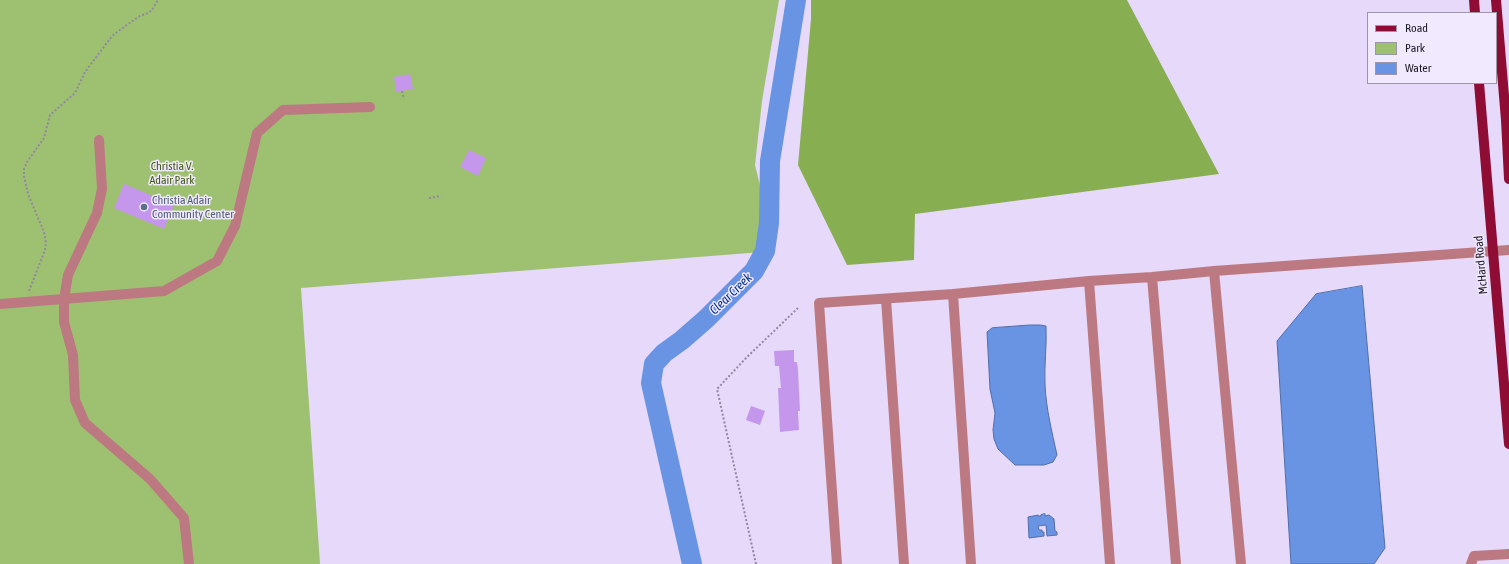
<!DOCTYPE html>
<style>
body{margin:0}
#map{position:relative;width:1509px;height:564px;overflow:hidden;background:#e6d9fa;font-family:"Asap Condensed",sans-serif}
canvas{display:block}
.legend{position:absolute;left:1367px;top:12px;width:130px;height:72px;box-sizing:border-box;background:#f1e9fd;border:1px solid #9d96a7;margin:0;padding:5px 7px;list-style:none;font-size:12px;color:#1e1925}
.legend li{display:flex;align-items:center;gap:8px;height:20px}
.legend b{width:20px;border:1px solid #9d96a7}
</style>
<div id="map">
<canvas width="1509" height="564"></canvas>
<ul class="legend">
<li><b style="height:5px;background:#8f0d35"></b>Road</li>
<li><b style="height:11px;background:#9ec171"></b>Park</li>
<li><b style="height:11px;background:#6993e3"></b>Water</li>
</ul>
</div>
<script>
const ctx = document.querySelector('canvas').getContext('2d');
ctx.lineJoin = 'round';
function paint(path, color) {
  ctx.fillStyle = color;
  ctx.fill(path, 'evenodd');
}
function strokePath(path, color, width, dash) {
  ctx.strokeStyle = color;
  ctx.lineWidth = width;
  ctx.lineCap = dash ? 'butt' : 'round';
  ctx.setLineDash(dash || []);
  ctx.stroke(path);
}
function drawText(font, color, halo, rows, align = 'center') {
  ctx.font = font + ' "Asap Condensed",sans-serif';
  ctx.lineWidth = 3;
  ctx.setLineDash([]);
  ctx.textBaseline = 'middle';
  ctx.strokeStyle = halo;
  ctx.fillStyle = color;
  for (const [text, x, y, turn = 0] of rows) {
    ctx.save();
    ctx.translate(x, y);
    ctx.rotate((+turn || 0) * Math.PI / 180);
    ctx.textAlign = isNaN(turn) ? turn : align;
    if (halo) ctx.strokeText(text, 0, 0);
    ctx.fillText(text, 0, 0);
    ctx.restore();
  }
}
paint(new Path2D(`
 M0,0H779L762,101L755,165L765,206L762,252L301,288L320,564H0Z`), '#9ec171');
paint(new Path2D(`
 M811,0H1127L1219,174L915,214L914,260L847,265L798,165L811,19Z`), '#88ae52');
const water = new Path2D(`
 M1362,286L1385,548L1374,564H1291L1277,341L1316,294Z
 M1030,325H1040L1046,326C1047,346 1044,365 1045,385C1046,408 1052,432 1057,455L1053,462L1044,465H1015L998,449L994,439L993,430L995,413L990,389L987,332L992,328Z
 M1045,514V516L1049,515L1054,519L1055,531L1057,532V535L1047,536L1046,525L1038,526L1039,530H1042V532H1044V536L1029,538L1028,517L1038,515V516H1041V515Z`);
paint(water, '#6993e3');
strokePath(water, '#526eaa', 1);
strokePath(new Path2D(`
 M692,564L651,383L654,364L664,353L682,340L706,319L754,271L765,251L769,223L770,161L796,0`), '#6993e3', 20);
paint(new Path2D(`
 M410,74L413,89L396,92L394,77Z
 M469,150L486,158L478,176L460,167Z
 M124,184L174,205L164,229L114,208Z
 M794,350V362H797L798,370L800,411H798L799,430L780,432L778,388H781L779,366H775L774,351Z
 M751,406L765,411L760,425L746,420Z`), '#c497ec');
strokePath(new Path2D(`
 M402,91L404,99
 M429,198L441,196
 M29,291L45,250L46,243L44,232L28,194L24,176V169L27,162L44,138L50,115L75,93L85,72L112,36L128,24L140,16L148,13L152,10L158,0
 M756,564L717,389L746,358L798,308`), '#9288a0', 2, [2, 2]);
strokePath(new Path2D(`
 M99,140L102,189L97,213L68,275L64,299V322L73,355L75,400L85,423L150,479L184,518L189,564
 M1214,271L1509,250
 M1152,277L1176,564
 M953,294L1089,281
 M886,299L904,564
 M0,304L164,291L217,261L235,226L257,133L283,110L370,107
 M837,564L819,303L953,294L971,564
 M1110,564L1089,281L1152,277L1214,271L1241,564
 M1471,564L1474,556L1509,554`), '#bc7981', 10);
strokePath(new Path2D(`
 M1474,0L1475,13
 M1496,0L1506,120L1509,179
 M1479,83L1509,444`), '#8f0d35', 10);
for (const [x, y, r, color] of [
 [144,207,4,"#5c6f8a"]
]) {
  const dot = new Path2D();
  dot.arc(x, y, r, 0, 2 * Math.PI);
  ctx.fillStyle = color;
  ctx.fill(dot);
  strokePath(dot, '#f1e9fd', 1.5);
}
drawText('12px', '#435c1b', '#f1e9fd', [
 ["Christia V.",172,166],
 ["Adair Park",172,180]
]);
drawText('12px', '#4e5e75', '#f1e9fd', [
 ["Christia Adair",152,200],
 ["Community Center",152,214]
], 'left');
drawText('12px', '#1e1925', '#f1e9fd', [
 ["McHard Road",1481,265,-95]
]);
drawText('italic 13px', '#06328e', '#f1e9fd', [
 ["Clear Creek",731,294,-44]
]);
</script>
